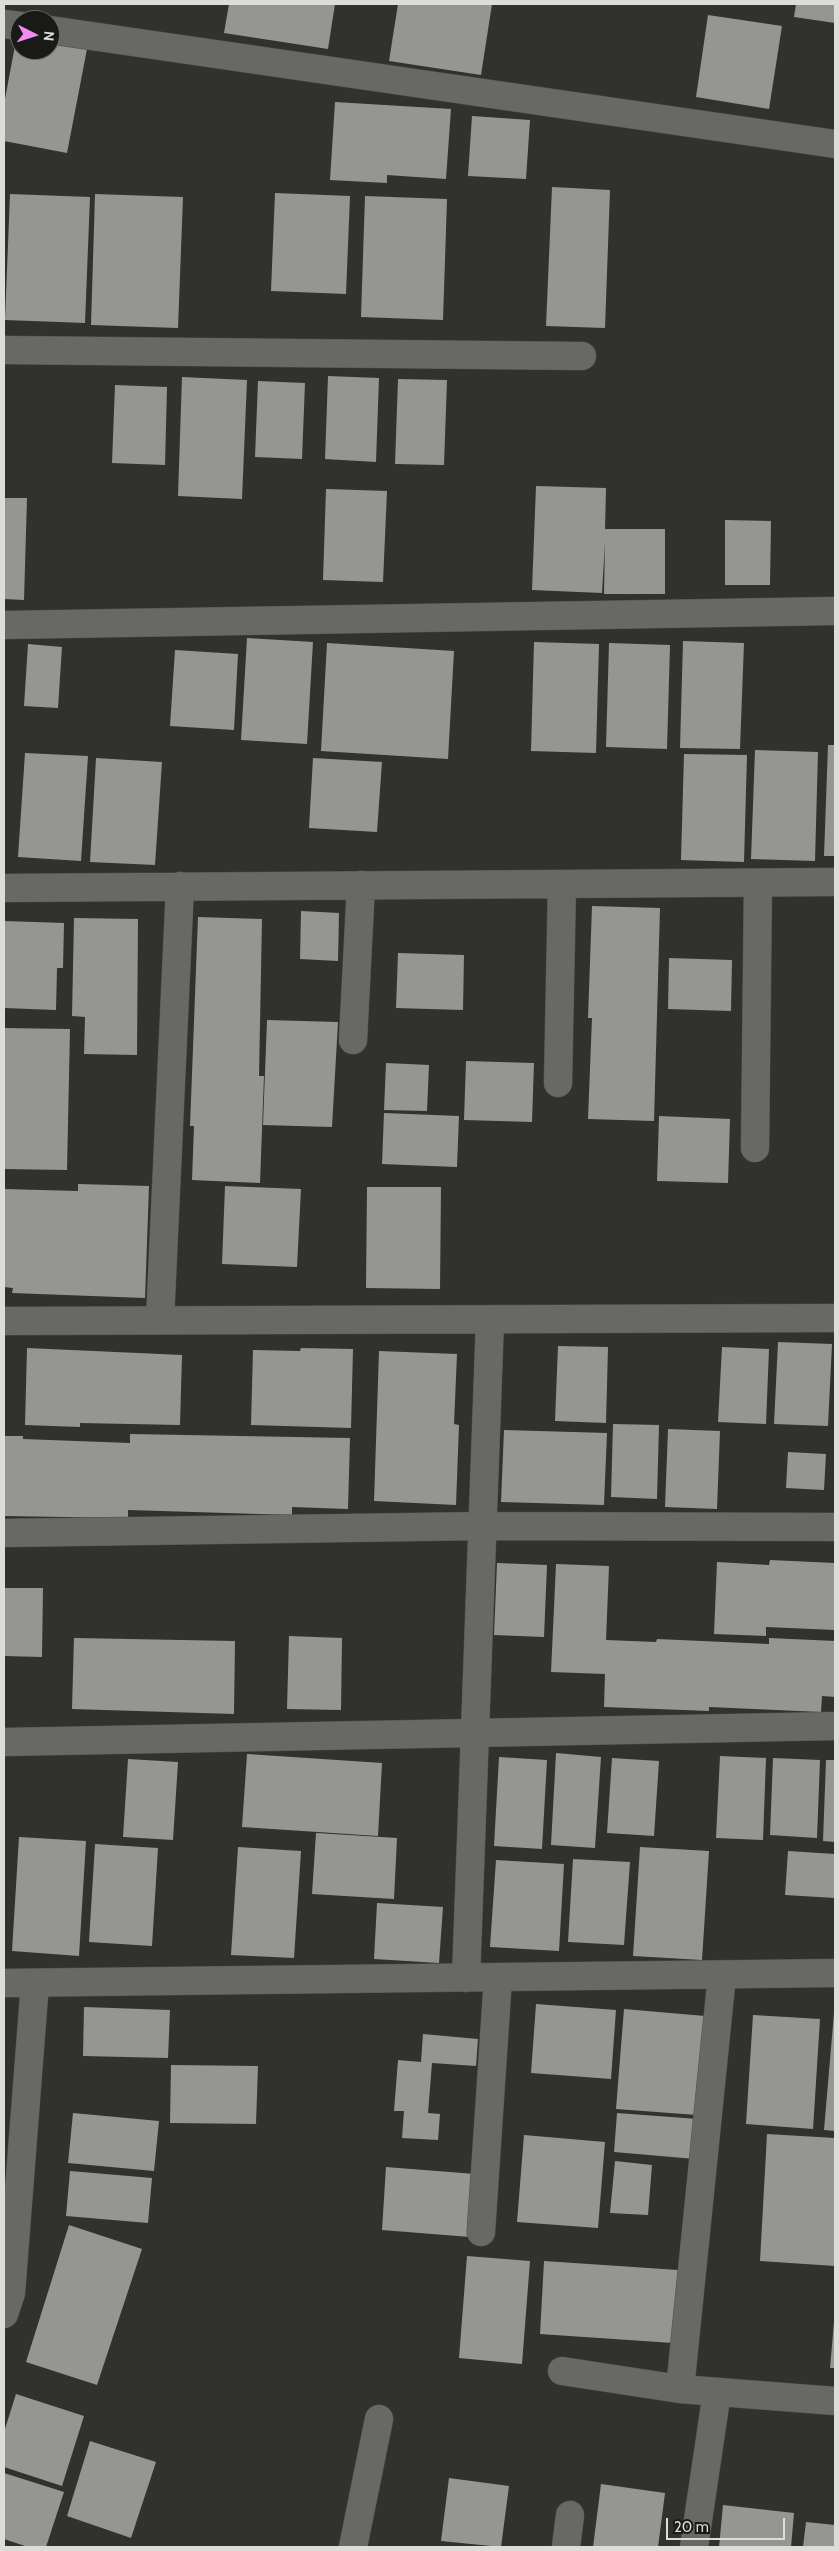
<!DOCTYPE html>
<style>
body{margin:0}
#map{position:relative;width:839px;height:2551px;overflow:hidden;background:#31322e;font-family:Cabin,sans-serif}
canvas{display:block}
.frame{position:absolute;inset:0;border:5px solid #dcdcda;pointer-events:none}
.north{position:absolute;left:10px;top:10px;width:50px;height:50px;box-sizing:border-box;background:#191917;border:1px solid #676765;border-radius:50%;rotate:95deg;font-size:14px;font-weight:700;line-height:20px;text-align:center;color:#dcdcda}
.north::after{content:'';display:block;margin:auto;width:18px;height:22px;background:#f489f1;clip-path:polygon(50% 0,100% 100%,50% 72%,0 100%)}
.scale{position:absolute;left:666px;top:2518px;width:119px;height:22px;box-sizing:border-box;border:2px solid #dcdcda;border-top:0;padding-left:6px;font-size:15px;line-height:18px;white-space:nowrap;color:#dcdcda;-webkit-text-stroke:4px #191917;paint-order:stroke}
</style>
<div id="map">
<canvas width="839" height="2551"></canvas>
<div class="frame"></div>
<div class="north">N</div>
<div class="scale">20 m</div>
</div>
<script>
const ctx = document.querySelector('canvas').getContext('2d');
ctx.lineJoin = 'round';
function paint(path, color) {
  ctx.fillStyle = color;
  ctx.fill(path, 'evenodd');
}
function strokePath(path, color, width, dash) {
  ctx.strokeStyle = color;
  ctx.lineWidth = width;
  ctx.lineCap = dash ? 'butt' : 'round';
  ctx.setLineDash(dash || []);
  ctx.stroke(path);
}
paint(new Path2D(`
 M229,4H335L328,49L224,33Z
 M398,4H492L481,75L389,61Z
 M796,4H835V23L794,17Z
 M708,15L782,26L769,109L696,97Z
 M17,35L20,36V50H50V42L87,49L67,153L4,141V104Z
 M335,102L451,109L446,179L387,175V183L330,180Z
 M472,116L530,120L526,179L468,176Z
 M552,187L610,190L605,328L546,326Z
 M275,193L350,196L346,294L271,291Z
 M10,194L90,197L85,323L5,320Z
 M95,194L183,197L178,328L91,325Z
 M365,196L447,199L443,320L361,317Z
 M328,376L379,378L376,462L325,459Z
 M182,377L247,380L242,499L178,496Z
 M398,379L447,380L444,465L395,464Z
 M258,381L305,383L302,459L255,457Z
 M115,385L167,387L165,465L112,463Z
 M536,486L606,488L605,529H665V594H604L605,542L602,593L532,590Z
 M326,489L387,491L383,582L323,580Z
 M4,498H27L24,600L4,599Z
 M725,520L771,521L770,585H725Z
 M247,638L313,642L307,744L241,740Z
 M683,641L744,643L740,749L680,748Z
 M534,642L599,644L596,753L531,751Z
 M327,643L454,651L448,759L321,751Z
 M609,643L670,645L667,749L606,747Z
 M28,644L62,647L58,708L24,706Z
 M175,650L238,654L234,730L170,726Z
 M828,745H835V856H824Z
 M755,750L818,752L815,861L751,859Z
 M25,753L88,756L81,861L18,857Z
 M684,754L747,755L744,862L681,860Z
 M96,758L162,762L155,865L90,862Z
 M313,758L382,762L377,832L309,828Z
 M592,906L660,908L654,1121L588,1119L592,1018H588Z
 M301,911L339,913L338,961L300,959Z
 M198,917L262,919L259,1076H264L260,1183L192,1180L194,1126H190Z
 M74,918L138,919L137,1055L84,1054L85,1017L72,1016Z
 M4,921L64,923L63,968H57L56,1010L4,1008Z
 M398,953L464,955L463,1010L396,1008Z
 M669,958L732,960L731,1011L668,1009Z
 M267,1020L338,1022L332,1127L263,1125Z
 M4,1028L70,1029L67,1170L4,1169Z
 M466,1061L534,1063L532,1122L464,1120Z
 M386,1063L429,1065L427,1111L384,1110Z
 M384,1113L459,1116L457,1167L382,1164Z
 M659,1116L730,1119L728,1183L657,1181Z
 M78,1184L149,1186L145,1298L12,1293L13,1288L4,1287V1189L78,1191Z
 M225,1186L301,1189L297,1267L222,1264Z
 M367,1187H441L440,1289L366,1288Z
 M778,1342L832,1344L828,1426L774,1424Z
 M558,1346L608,1347L606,1423L555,1421Z
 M722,1347L769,1349L766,1424L718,1422Z
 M27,1348L182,1355L180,1425L80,1423V1427L25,1425Z
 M301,1348L353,1349L351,1428L251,1425L253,1350L300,1351Z
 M379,1351L457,1354L454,1424L459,1425L456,1505L374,1501Z
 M613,1424L659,1425L657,1499L611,1497Z
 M668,1429L720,1431L717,1509L665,1507Z
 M504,1430L607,1433L604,1505L501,1502Z
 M130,1434L350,1438L348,1509L292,1507V1515L128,1510V1518L4,1516V1436H23V1439L130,1443Z
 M788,1452L826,1454L824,1490L786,1488Z
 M770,1560L835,1563V1630L766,1627V1636L714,1634L717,1562L769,1565Z
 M497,1563L547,1565L544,1637L494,1635Z
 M556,1564L609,1566L606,1640L656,1642L657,1639L769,1644V1638L835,1641V1697L822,1696L821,1712L709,1707V1711L604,1707L605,1674L551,1672Z
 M4,1588H43L42,1657L4,1656Z
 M289,1636L342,1638L341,1710L287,1709Z
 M74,1638L235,1641L234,1714L72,1709Z
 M556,1753L601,1757L595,1848L551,1845Z
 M247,1754L382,1763L378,1836L242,1827Z
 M720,1756L766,1758L763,1840L716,1838Z
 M499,1757L547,1760L542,1849L494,1846Z
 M612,1758L659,1761L654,1836L607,1833Z
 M773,1758L820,1760L817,1838L770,1835Z
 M128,1759L178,1762L173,1840L123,1837Z
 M826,1760H835V1842L823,1841Z
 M316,1833L397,1838L394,1899L312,1894Z
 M19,1837L86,1841L79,1956L12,1951Z
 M95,1844L158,1848L152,1946L89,1942Z
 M238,1847L301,1851L294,1958L231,1955Z
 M640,1847L709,1851L702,1960L633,1956Z
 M788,1851L835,1854V1898L785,1895Z
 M573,1859L630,1862L624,1945L568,1942Z
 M496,1860L564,1864L559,1951L490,1947Z
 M377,1903L443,1907L439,1963L374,1959Z
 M536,2004L616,2010L611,2079L531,2073Z
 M84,2007L170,2010L168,2058L83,2056Z
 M624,2009L705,2016L697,2115L616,2109Z
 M834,2013H835V2131L824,2130Z
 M753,2015L820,2019L813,2129L746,2124Z
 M423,2034L478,2039L476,2066L432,2063L428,2113L440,2114L438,2140L402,2138L404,2111H394L398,2060L421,2062Z
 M171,2065L258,2066L256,2124L170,2123Z
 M73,2113L159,2121L154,2171L68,2163Z
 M617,2113L698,2119L695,2159L614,2152Z
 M767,2134L835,2138V2266L760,2261Z
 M524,2135L605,2142L598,2228L517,2222Z
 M615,2161L652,2165L648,2215L610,2213Z
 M386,2167L475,2174L470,2237L382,2230Z
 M70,2171L152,2178L148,2223L66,2216Z
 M69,2225L142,2249L97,2385L26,2362Z
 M467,2256L530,2261L522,2364L459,2358Z
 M544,2261L678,2270L673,2343L540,2334Z
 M834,2322H835V2368H830Z
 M16,2394L84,2416L62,2486L4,2467V2432Z
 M90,2441L156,2462L131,2538L67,2516Z
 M4,2473L64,2492L46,2547H28L4,2539Z
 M449,2478L509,2486L501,2547L441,2541Z
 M601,2484L665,2493L658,2547H593Z
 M723,2505L794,2513L791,2547H719Z
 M806,2522L835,2525V2547H803Z`), '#959691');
const minor = new Path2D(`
 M4,24L20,26
 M50,30L835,144
 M4,350L582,356
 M4,625L835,611
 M4,888L835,882
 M353,1040L361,885
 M558,1083L562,884
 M755,1148L758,883
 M160,1320L180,886
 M4,1321L835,1318
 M4,1533L484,1526L835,1527
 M4,1742L835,1726
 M722,1975L680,2389L835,2401
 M466,1978L490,1320
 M4,1983L835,1973
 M481,2232L498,1978
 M4,2314L11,2293L35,1983
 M562,2371L680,2389
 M353,2547L379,2419
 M566,2547L570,2515
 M694,2547L717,2392`);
strokePath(minor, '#50504d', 29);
strokePath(minor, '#686964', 28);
</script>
